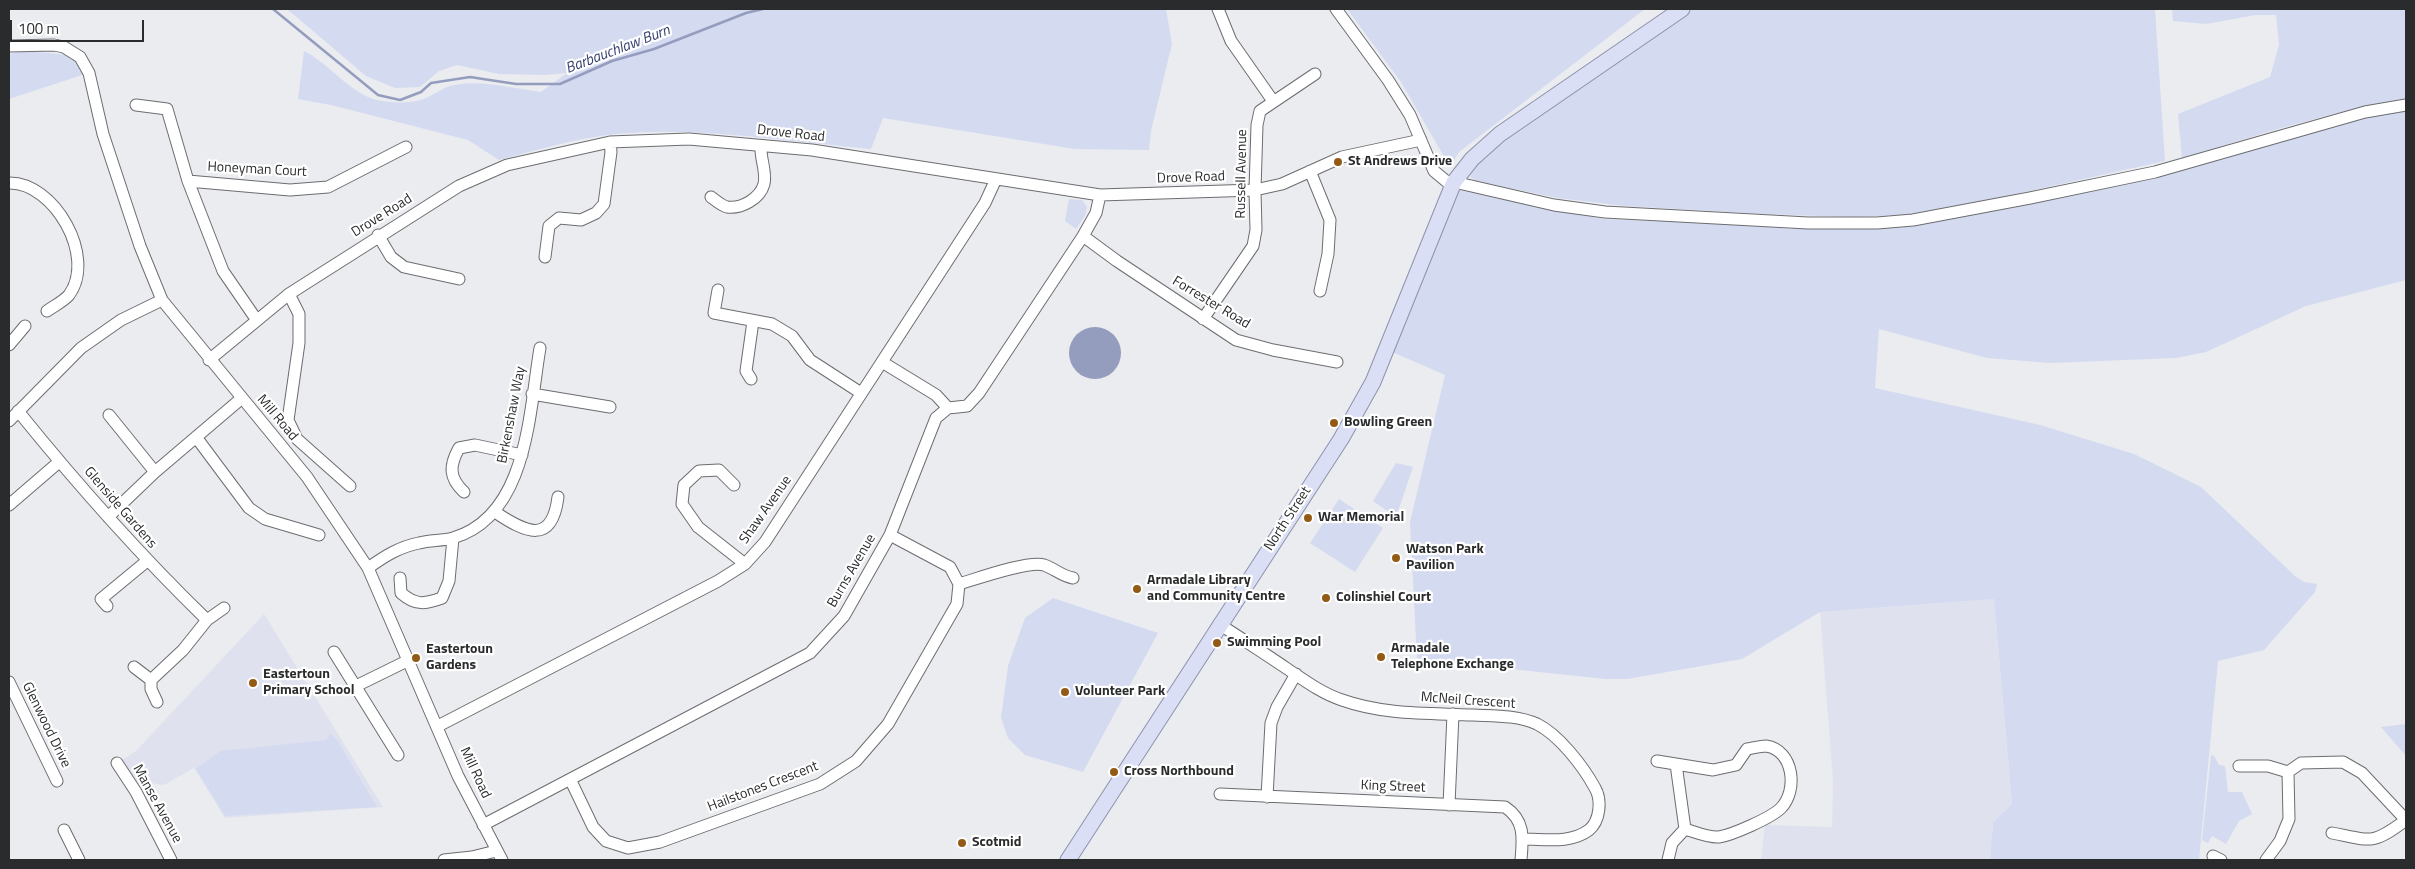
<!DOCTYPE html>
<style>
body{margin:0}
#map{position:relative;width:2415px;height:869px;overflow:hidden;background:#ebecf0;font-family:"Titillium Web",sans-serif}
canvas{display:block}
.frame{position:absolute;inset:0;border:10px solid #2a2b2c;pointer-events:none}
.scale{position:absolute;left:10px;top:20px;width:134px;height:22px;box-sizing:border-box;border:2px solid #2a2b2c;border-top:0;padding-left:6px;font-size:15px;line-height:18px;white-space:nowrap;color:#2a2b2c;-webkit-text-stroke:4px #fff;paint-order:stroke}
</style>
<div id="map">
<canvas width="2415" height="869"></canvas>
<div class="frame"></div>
<div class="scale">100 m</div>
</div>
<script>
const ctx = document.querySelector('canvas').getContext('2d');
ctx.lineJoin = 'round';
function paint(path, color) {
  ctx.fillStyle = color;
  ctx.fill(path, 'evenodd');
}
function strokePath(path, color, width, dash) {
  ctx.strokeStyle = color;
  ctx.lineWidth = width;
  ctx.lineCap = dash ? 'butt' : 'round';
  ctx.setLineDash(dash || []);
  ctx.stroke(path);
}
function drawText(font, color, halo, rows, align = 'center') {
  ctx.font = font + ' "Titillium Web",sans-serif';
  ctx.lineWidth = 4.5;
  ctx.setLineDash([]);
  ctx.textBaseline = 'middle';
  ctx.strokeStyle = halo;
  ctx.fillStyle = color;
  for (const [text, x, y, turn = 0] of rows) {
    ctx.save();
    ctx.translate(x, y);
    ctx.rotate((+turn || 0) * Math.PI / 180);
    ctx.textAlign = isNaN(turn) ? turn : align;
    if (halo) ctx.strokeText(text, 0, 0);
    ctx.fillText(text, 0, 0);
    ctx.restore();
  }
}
paint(new Path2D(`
 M1994,599L2012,804L1993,822L1990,860H1761L1765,825L1832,827L1833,781L1820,612Z
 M264,614L383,807L225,818L194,768L164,785L133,781L122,760L136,751Z`), '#dfe2ee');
paint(new Path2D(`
 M287,9H1166L1172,44L1151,131L1149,150L1075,149L883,118L871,149C787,142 701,126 617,134C577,138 537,150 499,160L468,140L331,105L298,99L304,51C329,63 349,93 377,100C392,103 412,104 426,98C439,92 446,85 461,84C484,81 517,89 541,92L567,73L545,75L499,74L457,65L439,71L420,87L395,88L366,76Z
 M1347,9H1645L1459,152L1450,167L1401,82Z
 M1692,9H2155L2165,161L1966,205L1908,215L1852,217L1763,214L1625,206L1558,198L1476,181L1470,177L1483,155Z
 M2172,9H2406V99C2330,111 2256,136 2182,158L2178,114L2270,77L2279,45L2276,15H2256L2206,24L2173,21Z
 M25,51L70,55L85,74L9,99V54Z
 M2406,108V280L2306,306L2206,352L2176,358L2050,363L1987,358L1879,329L1875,388L2040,425L2134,454L2201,487L2295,576L2304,582L2317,584L2315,592L2264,650L2218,661L2199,860H1990L1993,822L2012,804L1994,599L1820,612L1742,659L1627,679H1605L1417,659L1410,522L1445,375L1390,351L1458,190L1603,219L1719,223L1792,229L1877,228L2181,171L2367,114Z
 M1069,199L1082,200L1087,207L1085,216L1076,229L1065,221Z
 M1396,463L1413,467L1396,517L1373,501Z
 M1339,499L1383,528L1355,572L1310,543Z
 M1053,598L1158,633L1083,772L1025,755L1008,738L1001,718L1008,666L1025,618Z
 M2406,724V756L2381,727Z
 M330,733L337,740L377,807L225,816L196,769L220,751L326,740Z
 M2211,755L2214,756L2219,765L2225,766L2228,792H2242L2252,814L2239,821L2226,844L2212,836L2208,843L2202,840Z`), '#d4daf0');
paint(new Path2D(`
 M1069 353a26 26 0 1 1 52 0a26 26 0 1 1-52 0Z`), '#959dbe');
strokePath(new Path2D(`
 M273,9L378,95L400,100L421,92L431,83L470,77L516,84H560L612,61L654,49L746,13L763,9`), '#959dbe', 2.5);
const minor = new Path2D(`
 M1218,9L1231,41L1273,101
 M1336,9L1388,80L1410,115L1434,171L1452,186
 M9,46L54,45L64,47L80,57L89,73L103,134L140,246L162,300L307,477L368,568L458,776L502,860
 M136,105L167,109L188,181L223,271L256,319
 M1310,171L1330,220L1328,254L1320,291
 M188,181L290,190L328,187L406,147
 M1454,182L1554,205L1605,212L1808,223H1877L1913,220L2030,198L2155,172L2365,112L2406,105
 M9,183C54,182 97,257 69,295C64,301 54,306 47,311
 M711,197C715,200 722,206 727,207C741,209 760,199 764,184C767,172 760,159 761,146
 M378,235L391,257L404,267L459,279
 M1083,236L1117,261L1236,340L1273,350L1337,362
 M545,257L549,226L559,218L581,220L596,213L604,204L611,152L610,142
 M718,290L714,313L772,324L792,336L810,360L861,393
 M289,294L299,314V343L288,420L297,439L350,486
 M1203,319L1253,246L1256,230L1255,190L1257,125L1260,111L1315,74
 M9,345L25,326
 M209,360L289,294L459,186L507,165L610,142L689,139L812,150L1100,195L1255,190L1282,184L1342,157L1421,140
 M882,362L936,395L948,408
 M751,379L746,371L753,321
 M532,394L610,407
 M18,411C77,484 139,554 207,620
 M109,415L155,472
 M9,421L81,348L121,320L162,300
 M196,437L249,508L265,519L319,535
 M734,485L719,470L699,471L684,485L682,504L698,527L745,564
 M464,492C449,478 449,466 459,448L475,445L522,455
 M9,505L59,462
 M495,512C526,533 552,545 558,497
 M108,517L155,472L242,398
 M368,568C385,556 399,547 419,543C430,540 442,541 453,538C528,516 529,412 540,348
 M400,578L401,593C416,606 425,604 442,598L449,581L453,538
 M959,584C976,579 1029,560 1044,565C1055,569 1062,576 1073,578
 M107,606L101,599L147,561
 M1219,624C1242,639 1264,653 1286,668C1304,680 1321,693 1342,700C1384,715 1429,713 1473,715C1494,716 1517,715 1537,724C1559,735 1583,766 1595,788C1602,800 1600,821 1589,830C1570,844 1546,839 1523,839
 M334,652L398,755
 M134,667L151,680
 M9,682L57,781
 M356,686L409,660
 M157,702L151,689V680L183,650L207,620L224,608
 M438,726L718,581L745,564L765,542L985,203L996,179
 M1657,761L1713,770L1736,765L1747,749C1753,748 1761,746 1766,746C1794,750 1798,791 1781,808C1771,818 1732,835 1719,837C1709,838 1695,832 1685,829
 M117,763L136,792L171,860
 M2239,766H2268L2288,772
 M571,781L593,827L606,841L628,848L660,842L820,784L856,761L888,724L957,604L959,584L950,567L890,535
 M1220,794L1505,807C1525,820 1523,838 1521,860
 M1267,797L1271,723L1277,707L1296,674
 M1449,805L1453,714
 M483,825L810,653L844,616L890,535L936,418L948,408L967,406L979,393L1083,236L1096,213L1100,195
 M64,830L79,860
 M2332,833C2372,841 2372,845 2406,820
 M2213,856L2221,860
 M444,860L472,857L496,851
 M1668,860L1672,843L1685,829L1676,764
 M2266,860L2280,841L2289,819L2288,772L2301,763L2343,762L2362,773L2406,820`);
const major = new Path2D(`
 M1068,860L1341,439L1373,382L1454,182L1472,159L1500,134L1682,9`);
strokePath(minor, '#6c6d70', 13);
strokePath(major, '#8c92ab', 17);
strokePath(minor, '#fff', 11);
strokePath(major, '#dadff5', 15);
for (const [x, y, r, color] of [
 [1338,162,5,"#935a16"],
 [1334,423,5,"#935a16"],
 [1308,518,5,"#935a16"],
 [1396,558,5,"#935a16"],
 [1137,589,5,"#935a16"],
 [1326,598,5,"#935a16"],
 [1217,643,5,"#935a16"],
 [1381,657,5,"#935a16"],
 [416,658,5,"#935a16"],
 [253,683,5,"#935a16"],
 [1065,692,5,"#935a16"],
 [1114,772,5,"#935a16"],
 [962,843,5,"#935a16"]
]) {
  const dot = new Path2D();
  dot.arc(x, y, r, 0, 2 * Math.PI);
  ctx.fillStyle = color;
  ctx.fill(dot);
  strokePath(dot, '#fff', 2);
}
drawText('14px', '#2a2b2c', '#fff', [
 ["Drove Road",791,134,6],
 ["Honeyman Court",257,170,3],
 ["Russell Avenue",1242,174,-89],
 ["Drove Road",1191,178,-2],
 ["Drove Road",382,216,-32],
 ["Forrester Road",1211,303,31],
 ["Birkenshaw Way",512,415,-79],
 ["Mill Road",277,418,50],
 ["Glenside Gardens",120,508,49],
 ["Shaw Avenue",766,510,-55],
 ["North Street",1288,519,-57],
 ["Burns Avenue",852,571,-60],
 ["McNeil Crescent",1468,701,4],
 ["Glenwood Drive",46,725,64],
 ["Mill Road",475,773,65],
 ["Hailstones Crescent",763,787,-21],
 ["King Street",1393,787,2],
 ["Manse Avenue",157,804,61]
]);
drawText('bold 14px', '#2a2b2c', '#fff', [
 ["St Andrews Drive",1348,162],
 ["Bowling Green",1344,423],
 ["War Memorial",1318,518],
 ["Watson Park",1406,550],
 ["Pavilion",1406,566],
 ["Armadale Library",1147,581],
 ["and Community Centre",1147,597],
 ["Colinshiel Court",1336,598],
 ["Swimming Pool",1227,643],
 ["Armadale",1391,649],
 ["Telephone Exchange",1391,665],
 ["Eastertoun",426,650],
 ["Gardens",426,666],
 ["Eastertoun",263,675],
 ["Primary School",263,691],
 ["Volunteer Park",1075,692],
 ["Cross Northbound",1124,772],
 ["Scotmid",972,843]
], 'left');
drawText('italic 15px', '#38406f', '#fff', [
 ["Barbauchlaw Burn",618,50,-21]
]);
</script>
